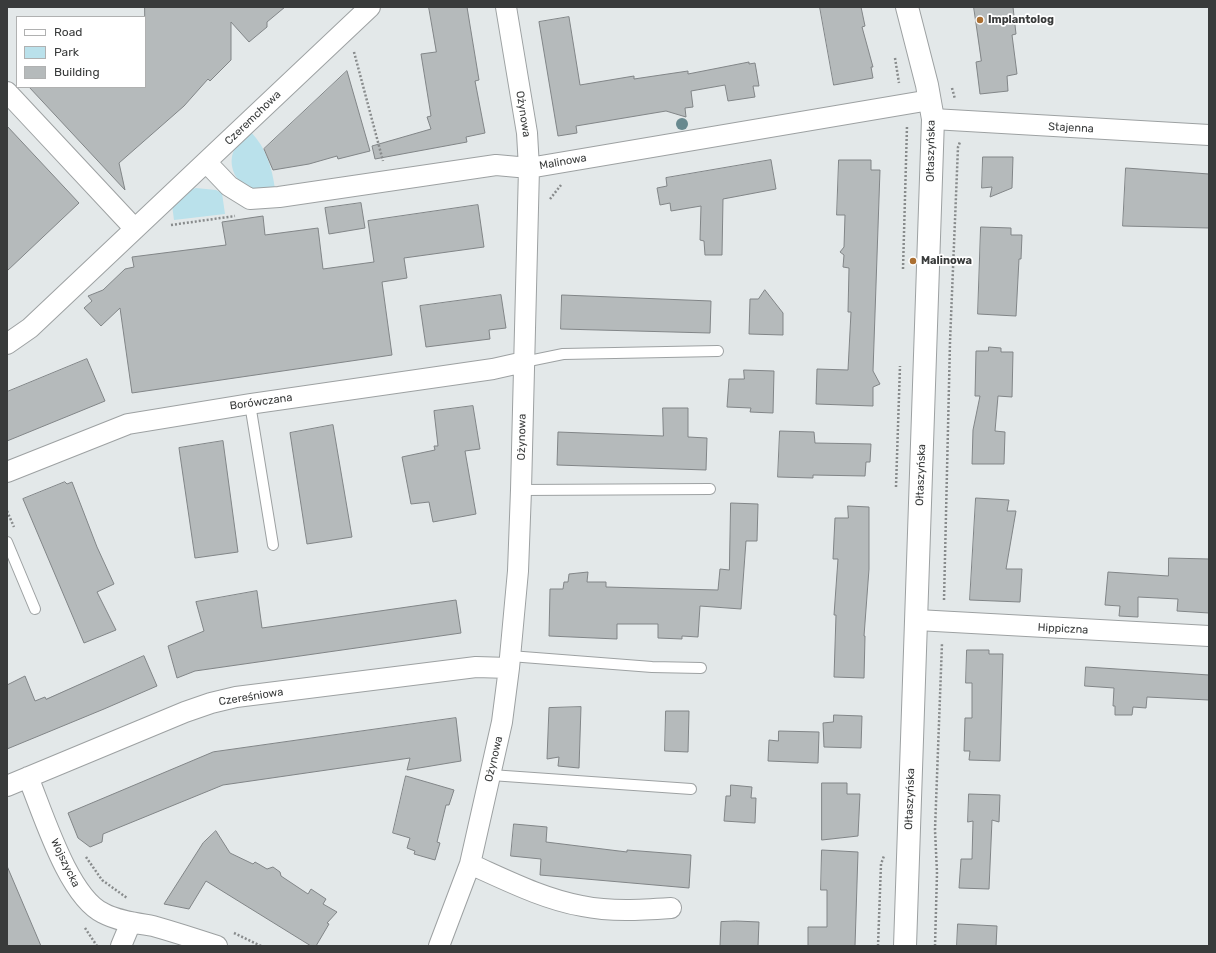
<!DOCTYPE html>
<meta charset="utf-8">
<style>
body{margin:0}
#map{position:relative;width:1216px;height:953px;overflow:hidden;background:#e3e8e9;font-family:Rubik,sans-serif}
canvas{display:block}
.frame{position:absolute;inset:0;border:8px solid #393b3b;pointer-events:none}
.legend{position:absolute;left:16px;top:16px;width:130px;height:72px;box-sizing:border-box;background:#fff;border:1px solid #b0b1b1;margin:0;padding:5px 7px;list-style:none;font-size:12px;color:#393b3b}
.legend li{display:flex;align-items:center;gap:8px;height:20px}
.legend b{width:20px;border:1px solid #b0b1b1}
</style>
<div id="map">
<canvas width="1216" height="953"></canvas>
<div class="frame"></div>
<ul class="legend">
<li><b style="height:5px;background:#fff"></b>Road</li>
<li><b style="height:11px;background:#bae1eb"></b>Park</li>
<li><b style="height:11px;background:#b5babb"></b>Building</li>
</ul>
</div>
<script>
const ctx = document.querySelector('canvas').getContext('2d');
ctx.lineJoin = 'round';
function paint(path, color) {
  ctx.fillStyle = color;
  ctx.fill(path, 'evenodd');
}
function strokePath(path, color, width, dash) {
  ctx.strokeStyle = color;
  ctx.lineWidth = width;
  ctx.lineCap = dash ? 'butt' : 'round';
  ctx.setLineDash(dash || []);
  ctx.stroke(path);
}
function drawText(font, color, halo, rows, align = 'center') {
  ctx.font = font + ' Rubik,sans-serif';
  ctx.lineWidth = 3.5;
  ctx.setLineDash([]);
  ctx.textBaseline = 'middle';
  ctx.strokeStyle = halo;
  ctx.fillStyle = color;
  for (const [text, x, y, turn = 0] of rows) {
    ctx.save();
    ctx.translate(x, y);
    ctx.rotate((+turn || 0) * Math.PI / 180);
    ctx.textAlign = isNaN(turn) ? turn : align;
    if (halo) ctx.strokeText(text, 0, 0);
    ctx.fillText(text, 0, 0);
    ctx.restore();
  }
}
paint(new Path2D(`
 M251,132C266,148 272,167 275,189C269,189 260,191 254,190C236,185 227,166 234,150C237,143 245,137 251,132Z
 M196,188L216,190L222,193L225,214L174,220L172,205L182,193Z`), '#bae1eb');
const building = new Path2D(`
 M145,7H285L267,22V27L249,42L231,22V60L210,81L208,79L184,106L119,163L125,190L29,87H145Z
 M429,7H467L479,80L475,81L485,133L466,137L467,142L375,159L372,146L431,129L427,117L431,116L421,54L436,52Z
 M820,7H861L865,26L862,27L873,67H871L873,78L834,85Z
 M974,7H1013L1016,34L1012,35L1017,74L1007,76L1008,91L980,94L976,62L981,61Z
 M569,17L580,85L634,76V79L688,71V74L749,62V64L755,63L759,86H753L755,97L728,101L725,85L691,91L693,107L685,108L686,117L666,111L576,126L577,133L558,136L539,22Z
 M347,71L370,151L338,159L337,156L309,164L273,170L264,149Z
 M7,126L79,203L7,271Z
 M983,157H1013L1012,188L990,197L992,187L982,188Z
 M771,160L776,189L723,199L722,255H705L704,241L700,240L701,206L671,211L670,203L660,205L657,188L667,186L666,178Z
 M839,160H871V170H880L873,371L880,384L873,387V406L816,404L817,369L848,370L851,312H848L849,268L843,267L844,255L840,252L844,247L845,215H837Z
 M1126,168L1209,174V228L1123,226Z
 M361,203L365,228L329,234L325,208Z
 M478,205L484,247L404,258L407,278L382,282L392,355L132,393L120,308L101,326L84,308L92,301L88,296L103,290L125,269L134,267L132,257L226,245L222,222L263,216L265,235L318,228L323,269L374,262L368,221Z
 M981,227L1011,228V235H1022L1021,259H1019L1016,316L978,314Z
 M765,290L783,313V335L749,334L750,299H758Z
 M501,295L506,328L489,330L490,339L426,347L420,306Z
 M562,295L711,301L710,333L561,329Z
 M989,347L1001,348V352H1013L1012,397L998,396L995,431L1005,432L1004,464H972L973,430L980,396H975L976,351H988Z
 M87,359L105,401L7,441V392Z
 M744,370L774,371L773,413L750,412L751,408L727,407L729,379H744Z
 M473,406L480,449L465,451L476,514L433,522L429,502L411,504L402,457L435,450L434,446H438L434,411Z
 M663,408H688V437L707,438L706,470L557,465L558,432L663,436Z
 M333,425L352,537L307,544L290,433Z
 M780,431L814,432L815,443L871,444L870,462H866L865,476L813,475V478L778,477Z
 M223,441L238,552L195,558L179,448Z
 M65,482L67,484L72,482L97,547L114,584L97,592L116,630L84,643L23,499Z
 M976,498L1009,500L1007,511H1016L1006,569H1022L1020,602L970,600Z
 M731,503L758,504L757,541H746L741,609L700,606L698,637L682,636V639L658,638V624H617V639L549,636L550,589H563L564,582H568L569,574L588,572L587,582H606V587L718,590L720,569L729,570Z
 M848,506L869,507V569L864,636H865L864,678L834,677L836,615H834L838,559H833L835,518H848Z
 M1169,558L1209,559V613L1177,611L1178,599L1138,597V617L1119,616L1120,606L1105,605L1108,572L1168,576Z
 M257,591L262,628L456,600L461,633L195,671L177,678L168,646L204,631L196,602Z
 M967,650H989V654H1003L1000,761L969,760L970,751H964L965,718H972V683H966Z
 M144,656L157,686L104,709L7,749V685L25,676L35,701L45,697L46,699Z
 M1086,667L1209,675V700L1147,697L1146,708L1133,707L1132,715H1115V706H1113L1114,688L1085,686Z
 M581,707L579,768L558,766L559,757L547,759L549,708Z
 M666,711H689L688,752L665,751Z
 M834,715L862,716L861,748L824,747L823,723L833,722Z
 M456,718L461,761L407,770L410,758L223,785L103,834L102,842L90,847L78,838L68,813L213,752Z
 M779,731L819,732L818,763L768,761L769,740L778,741Z
 M406,776L454,790L449,805H446L437,842L440,843L435,860L414,854L415,851L407,848L410,838L393,833Z
 M822,783H847V794H860L858,836L822,840Z
 M731,785L752,787L751,798H756L755,823L724,821L726,796H730Z
 M969,794L1000,795L999,822L992,820L989,889L959,888L961,859H972L973,821L968,822Z
 M514,824L547,827L546,842L627,852V850L691,855L689,888L540,875L541,859L511,856Z
 M216,831L230,853L253,864L255,862L267,869L273,867L280,872L281,876L308,894L311,889L326,899L323,904L337,912L327,923L329,924L316,946H311L206,881L189,909L164,904L203,843Z
 M822,850L858,852L855,946H808V927H827V890H821Z
 M7,866L41,946H7Z
 M736,921L759,922L758,946H720L721,922Z
 M958,924L997,926L996,946H957Z`);
paint(building, '#b5babb');
strokePath(building, '#818587', 1);
const lane = new Path2D(`
 M524,362L563,354L718,351
 M250,404L273,545
 M521,490L710,489
 M7,542L35,609
 M510,656L652,667L701,668
 M491,775L691,789`);
const street = new Path2D(`
 M7,92L135,229
 M933,119L1209,135
 M207,163L229,186L250,199L279,197L496,165L529,168L930,100
 M7,344L30,328L370,7
 M7,472L128,424L250,404L493,369L524,362
 M917,620L1209,636
 M28,777C43,813 68,896 103,913C118,921 136,923 153,926C174,932 196,939 217,946
 M7,786L185,712L211,703L236,697L476,667L509,668
 M470,864C506,880 543,899 582,906C611,912 641,910 671,908
 M121,946L131,922
 M439,946L470,864L502,722L509,668L518,571L521,490L529,168L527,133L506,7`);
const secondary = new Path2D(`
 M905,946L933,119L927,85L907,7`);
strokePath(lane, '#9da1a2', 12);
strokePath(street, '#9da1a2', 22);
strokePath(secondary, '#9da1a2', 24);
strokePath(new Path2D(`
 M354,52L383,161
 M895,58L899,83
 M952,88L955,99
 M550,199L561,185
 M171,225L235,216
 M903,269L907,126
 M896,487L900,366
 M7,511L14,527
 M944,600L950,342L958,147L960,142
 M86,857L102,880L127,898
 M85,928L97,946
 M234,933L261,946
 M878,946L881,864L884,856
 M935,946L937,873L935,830L942,643`), '#888b8c', 2.5, [2, 2]);
strokePath(lane, '#fff', 10);
strokePath(street, '#fff', 20);
strokePath(secondary, '#fff', 22);
ctx.fillStyle = '#68898f';
for (const [x, y] of [
 [682,124]
]) {
  ctx.beginPath();
  ctx.arc(x, y, 6, 0, 2 * Math.PI);
  ctx.fill();
}
for (const [x, y, r, color] of [
 [980,20,4,"#ab6f31"],
 [913,261,4,"#ab6f31"]
]) {
  const dot = new Path2D();
  dot.arc(x, y, r, 0, 2 * Math.PI);
  ctx.fillStyle = color;
  ctx.fill(dot);
  strokePath(dot, '#fff', 1.5);
}
drawText('bold 11px', '#393b3b', '#fff', [
 ["Implantolog",988,20],
 ["Malinowa",921,261]
], 'left');
drawText('11px', '#393b3b', '#fff', [
 ["Ożynowa",523,114,81],
 ["Czeremchowa",253,118,-44],
 ["Stajenna",1071,128,3],
 ["Ołtaszyńska",931,151,-89],
 ["Malinowa",563,162,-10],
 ["Borówczana",261,402,-8],
 ["Ożynowa",522,437,-89],
 ["Ołtaszyńska",921,475,-88],
 ["Hippiczna",1063,629,3],
 ["Czereśniowa",251,697,-9],
 ["Ożynowa",494,759,-77],
 ["Ołtaszyńska",910,799,-88],
 ["Wojszycka",65,863,64]
]);
</script>
